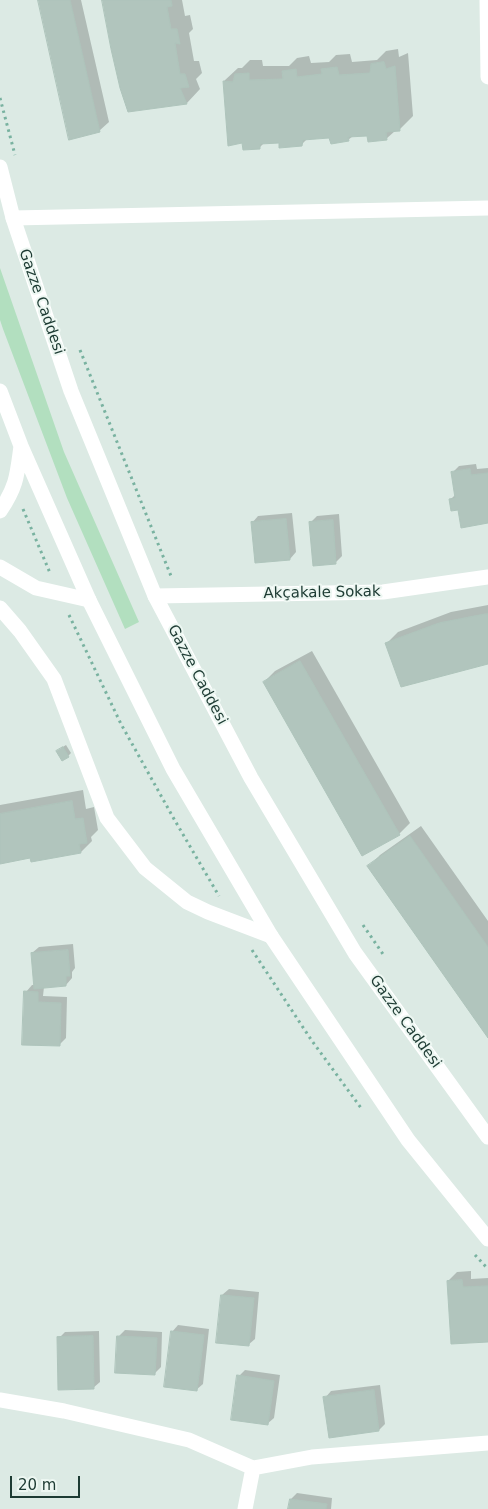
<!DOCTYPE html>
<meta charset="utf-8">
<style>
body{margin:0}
#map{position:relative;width:488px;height:1509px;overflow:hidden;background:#dceae4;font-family:"DejaVu Sans",sans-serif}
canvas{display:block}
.scale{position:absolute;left:10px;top:1476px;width:70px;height:22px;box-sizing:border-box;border:2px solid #1d3b33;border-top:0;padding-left:6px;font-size:15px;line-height:18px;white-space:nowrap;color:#1d3b33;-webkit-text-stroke:4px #edf7f2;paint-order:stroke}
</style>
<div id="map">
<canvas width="488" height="1509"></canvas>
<div class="scale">20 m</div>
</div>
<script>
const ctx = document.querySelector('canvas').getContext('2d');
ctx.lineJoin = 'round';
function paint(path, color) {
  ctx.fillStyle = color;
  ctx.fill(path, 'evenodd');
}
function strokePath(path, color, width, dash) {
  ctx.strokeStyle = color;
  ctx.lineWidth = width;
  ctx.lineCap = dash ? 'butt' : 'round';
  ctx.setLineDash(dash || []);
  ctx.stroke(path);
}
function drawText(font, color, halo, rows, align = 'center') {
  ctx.font = font + ' "DejaVu Sans",sans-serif';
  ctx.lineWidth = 4;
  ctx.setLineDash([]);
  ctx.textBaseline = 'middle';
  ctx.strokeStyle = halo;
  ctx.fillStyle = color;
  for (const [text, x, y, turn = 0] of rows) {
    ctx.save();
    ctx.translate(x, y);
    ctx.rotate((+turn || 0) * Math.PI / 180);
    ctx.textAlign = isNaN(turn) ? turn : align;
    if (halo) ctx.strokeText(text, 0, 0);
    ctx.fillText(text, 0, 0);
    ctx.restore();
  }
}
paint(new Path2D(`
 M0,268L64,452L139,622L125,629L67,498L3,329L0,320Z`), '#b2dfbf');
paint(new Path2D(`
 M39,0H81L109,122L99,131Z
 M103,0H182L185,16L190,15L193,29L189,33L194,61H199L202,73L196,79L200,89L187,103L129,110Z
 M398,49L399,57L408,53L413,116L399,130L395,131L386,139L368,135L353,136L348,140L330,136L308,138L301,145L280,142H265L259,148L224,81L238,68H242L250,60H262L263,66H289L297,58L309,56L311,63L329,62L336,55L350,54L352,62L377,60L386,51Z
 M476,464L477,469L488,468V522L459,508L451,499L456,494L452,473L459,466Z
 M292,513L296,552L290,559L252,523L258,516Z
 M339,514L342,556L336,562L311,522L317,516Z
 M488,605V662L387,643L398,632L451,612Z
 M312,651L410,823L399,834L264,682L275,671Z
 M66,745L71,753L68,756L61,748Z
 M83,790L86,809L94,807L98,830L91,837L92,841L81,852L31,857L0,862V805Z
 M421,826L488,921V1036L369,866L380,855Z
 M73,944L75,968L72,972V978L66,985L44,987L43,996L67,997L66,1038L59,1045L26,992L32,985H35L32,953L39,947Z
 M471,1271V1279L488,1278V1341L448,1281L457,1272Z
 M229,1289L259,1292L255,1339L248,1345L222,1295Z
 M178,1325L209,1329L203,1384L196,1390L172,1332Z
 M125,1330L162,1332L161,1367L154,1374L118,1337Z
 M99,1331L100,1382L93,1388L59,1338L65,1332Z
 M245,1370L280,1375L274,1418L267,1424L239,1376Z
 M380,1385L385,1424L379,1430L325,1398L331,1391Z
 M297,1493L332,1498L331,1509H289L291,1499Z`), '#0003');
const building = new Path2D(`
 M38,0H70L100,132L69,140Z
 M102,0H171L172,6L167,7L171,29H177L180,44L175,43L180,74H185L189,87L180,88L187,104L128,112L120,88L111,49Z
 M384,62L386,69L395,66L400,131L386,132L387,140L368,142L367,136L348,137L349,141L331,144L329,138L303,140L302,146L279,148V143L260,144V149L243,150L242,143L228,146L223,81L233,82L235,74L249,73V80L283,79L282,71L296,69L297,77L322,74L321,69L337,67L339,75L370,73L371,64Z
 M470,469L471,475L488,473V523L461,528L458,510L451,511L449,499L455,498L451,472Z
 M286,519L290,560L255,563L251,522Z
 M333,520L336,564L313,566L309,522Z
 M485,614H488V664L401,687L385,643L439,623Z
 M300,661L400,835L362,856L263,682Z
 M63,747L69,757L62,761L56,751Z
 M72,801L75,819L83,818L87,843L79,844L81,853L31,862L30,858L0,864V814Z
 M410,836L488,947V1038L367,866Z
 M68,950L70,976H66V986L34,989L31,953Z
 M24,991L38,992V1002L61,1003L60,1046L22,1045Z
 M462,1280L463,1287L488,1286V1342L451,1344L447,1281Z
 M221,1295L254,1298L249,1346L216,1343Z
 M171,1331L204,1335L197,1391L164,1387Z
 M93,1336L94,1389L58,1390L57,1337Z
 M117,1336L157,1338L155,1375L115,1373Z
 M237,1375L274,1381L268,1425L231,1420Z
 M374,1390L379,1431L329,1438L323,1397Z
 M290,1499L327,1504L326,1509H288Z`);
paint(building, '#b1c5bd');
strokePath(building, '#aec4bb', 1);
strokePath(new Path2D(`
 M0,98L15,155
 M80,350L171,576
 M23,509L50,573
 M69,615L121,724L174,819L219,896
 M363,925L385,957
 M252,950L312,1041L361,1108
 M475,1255L488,1269`), '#79b2a0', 3, [2.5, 4]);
strokePath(new Path2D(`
 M487,0L488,77
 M13,218L488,208
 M155,596L383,592L488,577
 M0,1400L64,1411L189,1440L253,1468L312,1457L488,1443
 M245,1509L253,1468`), '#fff', 15);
strokePath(new Path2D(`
 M0,567L36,588L89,600
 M0,608L20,631L54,679L107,818L145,868L187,902L208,912L271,936`), '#fff', 15);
strokePath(new Path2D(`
 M0,167L13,218L71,391L155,596L251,778L355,953L488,1137
 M0,391L21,446L89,600L173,769L271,936L408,1140L488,1239
 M0,511C17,486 17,475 21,446`), '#fff', 15);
drawText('15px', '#1d3b33', '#edf7f2', [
 ["Gazze Caddesi",41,302,71],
 ["Akçakale Sokak",322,593,-1],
 ["Gazze Caddesi",197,675,62],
 ["Gazze Caddesi",405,1022,54]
]);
</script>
